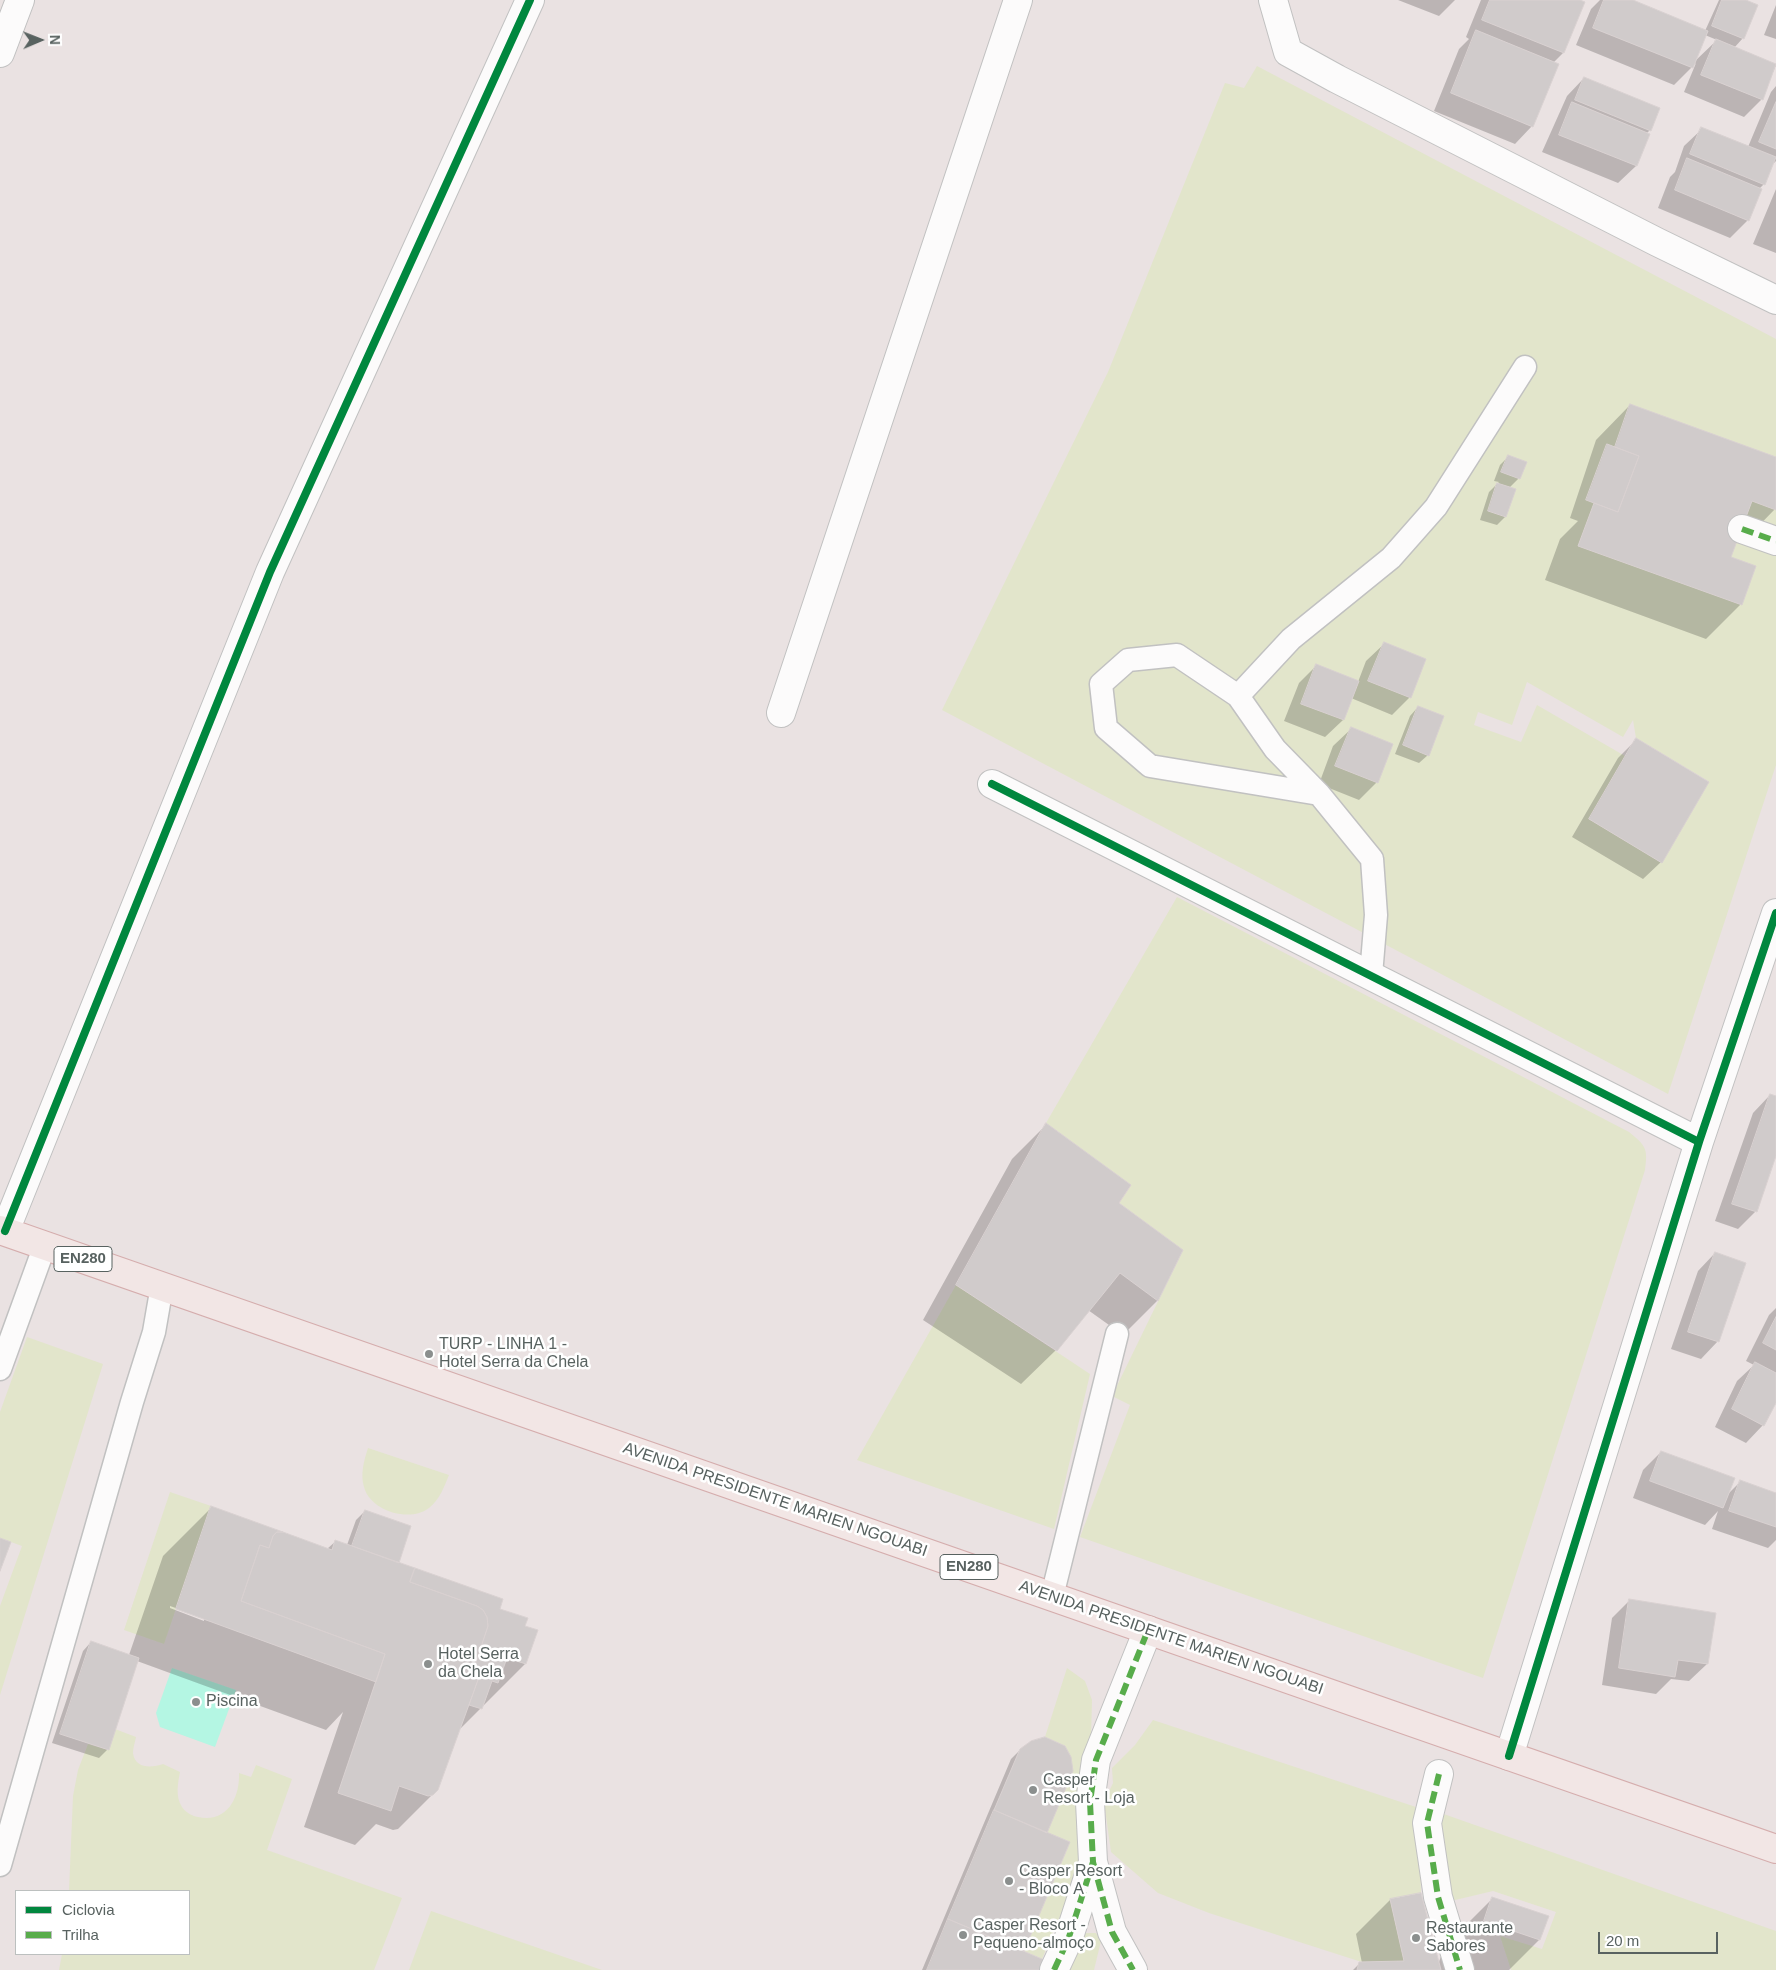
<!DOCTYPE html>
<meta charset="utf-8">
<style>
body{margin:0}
#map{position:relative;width:1776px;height:1970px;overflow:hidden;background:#eae2e2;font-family:Arial,sans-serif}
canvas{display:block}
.legend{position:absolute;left:15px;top:1890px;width:175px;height:65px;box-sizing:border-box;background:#fff;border:1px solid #bcc0bf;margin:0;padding:6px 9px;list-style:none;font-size:15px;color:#586260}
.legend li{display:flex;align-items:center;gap:10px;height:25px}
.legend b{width:25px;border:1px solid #bcc0bf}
.north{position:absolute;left:15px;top:15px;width:50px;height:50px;-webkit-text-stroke:4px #fff;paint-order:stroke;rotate:89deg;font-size:14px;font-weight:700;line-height:20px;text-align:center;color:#586260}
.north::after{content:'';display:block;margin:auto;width:18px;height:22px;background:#586260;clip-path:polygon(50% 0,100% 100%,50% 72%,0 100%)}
.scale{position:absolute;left:1598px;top:1932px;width:120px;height:22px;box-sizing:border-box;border:2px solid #586260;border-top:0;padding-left:6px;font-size:15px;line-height:18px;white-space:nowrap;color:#586260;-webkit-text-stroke:4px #fff;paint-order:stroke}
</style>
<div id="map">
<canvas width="1776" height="1970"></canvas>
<ul class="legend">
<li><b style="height:6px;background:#00873e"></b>Ciclovia</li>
<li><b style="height:6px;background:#58ac4b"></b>Trilha</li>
</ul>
<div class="north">N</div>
<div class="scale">20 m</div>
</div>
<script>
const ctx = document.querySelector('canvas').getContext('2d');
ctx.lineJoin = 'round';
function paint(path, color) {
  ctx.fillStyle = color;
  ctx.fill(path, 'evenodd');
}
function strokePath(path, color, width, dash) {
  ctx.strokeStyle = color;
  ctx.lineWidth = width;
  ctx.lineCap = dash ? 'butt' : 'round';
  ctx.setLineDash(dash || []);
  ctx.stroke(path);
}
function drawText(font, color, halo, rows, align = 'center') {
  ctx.font = font + ' Arial,sans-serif';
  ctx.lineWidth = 5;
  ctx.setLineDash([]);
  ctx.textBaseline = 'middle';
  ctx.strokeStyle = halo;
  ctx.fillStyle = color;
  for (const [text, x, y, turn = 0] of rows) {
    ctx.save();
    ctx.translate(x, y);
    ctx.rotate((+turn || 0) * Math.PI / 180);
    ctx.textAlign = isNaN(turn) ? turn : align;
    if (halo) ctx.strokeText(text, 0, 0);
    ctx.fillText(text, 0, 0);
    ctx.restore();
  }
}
paint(new Path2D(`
 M1257,66L1776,339V765L1668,1094L942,710L1108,372L1225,83L1244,88ZM1527,682L1623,737L1633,720L1636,738L1708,781L1661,862L1589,819L1625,756L1537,705L1521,742L1474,725L1478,712L1512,725Z
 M1177,897L1629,1132C1646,1146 1648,1148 1645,1170L1483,1678L1080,1537L1130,1405L1112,1396L1183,1250L1119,1203L1131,1185L1046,1123Z
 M956,1285L1090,1374L1054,1529L857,1460Z
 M27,1337L103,1364L0,1695V1606L22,1546L0,1538V1412Z
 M368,1448L449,1475C444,1487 440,1499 429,1508C410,1523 370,1511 364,1487C360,1475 364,1460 368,1448Z
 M170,1492L211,1506L164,1644L124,1630Z
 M1067,1668L1085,1681L1092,1700L1088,1850L1042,1959L1024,1951L1070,1842L1047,1833L1071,1758L1065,1746L1045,1737Z
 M1153,1720L1419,1808L1421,1893L1390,1899L1404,1961L1371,1965L1209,1913L1158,1893L1111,1852L1104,1802L1113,1783L1112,1768L1135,1745Z
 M115,1729L136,1737C135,1742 133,1748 133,1753C135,1769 152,1768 163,1764L180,1772C178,1783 175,1796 182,1807C185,1812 192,1816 198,1817C227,1823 240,1798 239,1773L251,1777L256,1765L292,1779L267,1850L402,1898L374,1970H59L62,1954H189V1891H69L73,1796L78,1770L88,1744L108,1750Z
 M1438,1812L1776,1931V1970H1511L1500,1936L1542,1949L1556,1912L1493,1891L1451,1901Z
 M431,1911L602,1970H409Z
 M1086,1933H1096L1101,1941L1094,1970H1065L1078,1940Z`), '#e2e5cb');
paint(new Path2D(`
 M172,1668L236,1690L215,1747L160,1727L156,1713Z`), '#b4f6e3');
paint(new Path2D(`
 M1398,0H1455L1439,16Z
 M1481,0H1577L1583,3L1563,53L1553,63L1532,126L1515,144L1434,111L1459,49L1469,39L1466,37Z
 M1600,0H1629L1705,31L1719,0H1742L1743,38L1734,48L1776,65L1762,99L1744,117L1684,92L1696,63L1674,85L1576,45L1591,9ZM1705,35L1717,40L1694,62Z
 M1776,5V39L1764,35Z
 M1584,78L1650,130L1646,134L1648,135L1636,166L1618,183L1542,152L1567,96Z
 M1776,86V161L1772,165L1764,184L1759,189L1748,220L1730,238L1658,208L1670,177L1675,172L1684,146L1702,129L1748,147L1771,92Z
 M1776,189V253L1753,244Z
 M1630,405L1776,459L1775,509L1741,544L1736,542L1730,557L1755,567L1740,605L1706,639L1545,580L1560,539L1578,521L1570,518L1596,440Z
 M1508,457L1519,478L1509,488L1505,517L1497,525L1480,520L1489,492L1499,482L1494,481L1500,465Z
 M1384,644L1410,697L1392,715L1351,698L1343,720L1325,737L1284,721L1299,683L1317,665L1358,682L1366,661Z
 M1418,707L1428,755L1419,763L1395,754L1410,716Z
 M1351,729L1377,782L1359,800L1319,784L1333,746Z
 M1636,740L1661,862L1643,879L1572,837L1618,758Z
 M1770,1095L1776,1097V1152L1756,1211L1738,1229L1715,1221L1753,1113Z
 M1046,1125L1117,1204L1181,1250L1157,1301L1123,1335L1088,1310L1056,1350L1021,1384L923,1320L1012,1159Z
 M1715,1253L1718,1341L1701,1359L1671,1349L1698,1271Z
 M1776,1308V1400L1763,1425L1746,1443L1715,1427L1737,1381L1754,1365L1746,1361L1769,1315Z
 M1661,1452L1727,1495L1740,1482L1776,1494V1540L1768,1548L1712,1529L1718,1511L1705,1525L1633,1498L1643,1470Z
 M212,1507L327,1549L336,1541L347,1545L356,1520L365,1511L397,1563L498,1609L524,1626L525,1664L458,1731L433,1794L398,1829L393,1830L376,1824L355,1845L304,1827L343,1712L326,1730L137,1661L107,1750L99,1758L52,1743L83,1651L91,1642L129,1655L163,1556ZM170,1606L204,1618V1621L170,1608Z
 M1629,1601L1707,1664L1689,1681L1671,1679L1656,1694L1602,1685L1612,1618Z
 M1020,1750L1045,1834L1068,1843L1022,1952L1045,1970H922L1011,1759Z
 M1493,1898L1539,1940L1509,1970H1353L1360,1963H1362L1356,1934L1390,1900L1438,1965L1444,1947Z`), '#0003');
const building = new Path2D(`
 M1490,0H1580L1585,2L1564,53L1482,20Z
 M1604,0H1633L1708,31L1693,68L1593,28Z
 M1722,0H1746L1758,5L1744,39L1712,26Z
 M1476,30L1559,64L1533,127L1451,93Z
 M1716,39L1776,64L1763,100L1701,75Z
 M1584,77L1660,108L1651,131L1575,100Z
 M1572,102L1650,134L1637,166L1559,135Z
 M1776,102V149L1759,142Z
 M1701,127L1776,157L1765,185L1690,154Z
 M1687,158L1762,189L1749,221L1675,190Z
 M1630,404L1776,457V510L1752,501L1731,557L1756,566L1742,605L1578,546L1594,503L1618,512L1639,456L1615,447Z
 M1607,444L1639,456L1618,512L1586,500Z
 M1508,455L1527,462L1520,479L1501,472Z
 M1497,483L1516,489L1506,517L1488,511Z
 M1384,642L1426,659L1411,698L1368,681Z
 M1316,664L1359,681L1344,720L1301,704Z
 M1418,706L1444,716L1429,756L1403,745Z
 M1351,727L1393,744L1378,783L1335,766Z
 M1636,738L1709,782L1662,863L1589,819Z
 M1770,1094L1776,1096V1156L1757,1212L1732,1204Z
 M1046,1123L1131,1185L1119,1203L1183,1250L1158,1301L1120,1273L1057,1351L956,1285Z
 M1715,1252L1746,1263L1719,1342L1688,1332Z
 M1776,1317V1350L1763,1343Z
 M1755,1362L1776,1373V1403L1764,1426L1732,1409Z
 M1661,1451L1735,1478L1723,1508L1650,1481Z
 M1740,1480L1776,1493V1527L1729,1511Z
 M211,1506L283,1532H277L273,1536L269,1548L260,1545L241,1601L385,1654L376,1682L176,1609Z
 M365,1510L411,1526L399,1563L352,1546Z
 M277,1532H283L332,1550L335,1540L415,1568L410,1582L477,1606L483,1610L487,1617L488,1626L472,1674L479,1677L438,1790L433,1795L428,1796L399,1786L391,1811L338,1793L385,1654L241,1601L260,1545L269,1548L273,1536Z
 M0,1538L11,1542L0,1571Z
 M415,1568L503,1599L500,1609L528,1618L525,1626L538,1630L526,1664L507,1658L498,1683L492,1681L482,1709L469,1705L479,1677L472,1674L488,1626L487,1617L483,1610L477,1606L410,1582Z
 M1629,1599L1716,1613L1708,1664L1678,1660L1675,1677L1619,1668Z
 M91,1641L139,1658L109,1750L60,1734Z
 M1045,1737L1065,1746L1071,1757L1073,1771L1047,1833L994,1810L1020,1749L1031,1741Z
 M994,1810L1070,1842L1024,1951L948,1919Z
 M1421,1893L1441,1970H1357L1359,1962L1404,1961L1390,1899Z
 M1492,1897L1549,1916L1540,1940L1484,1921Z
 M948,1919L1049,1962L1046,1970H927Z`);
paint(building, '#d0cbcb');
strokePath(building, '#d9d1d1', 1);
const service = new Path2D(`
 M1238,696L1177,655L1128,660L1101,684L1106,728L1150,766L1319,794
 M1371,975L1376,915L1372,859L1319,794L1275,749L1238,696L1291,639L1391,558L1436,507L1525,367
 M0,1369L45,1245
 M1052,1596L1117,1334
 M0,1865L132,1402L154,1332L162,1286`);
const pedestrian = new Path2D(`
 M1742,529L1776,541`);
const minor = new Path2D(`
 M1273,0L1288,52L1337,79L1657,242L1776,300
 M0,53L20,0
 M781,713L1018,0
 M992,784L1699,1142
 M5,1231L270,572L530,0
 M1509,1756L1699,1142L1776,913
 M1439,1774L1427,1823L1438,1897L1460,1970
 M1093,1862L1112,1932L1133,1970
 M1054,1970L1068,1940L1093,1862L1090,1802L1096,1760L1148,1630`);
const primary = new Path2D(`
 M0,1230L1776,1849`);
strokePath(service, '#c1c1c1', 25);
strokePath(pedestrian, '#c1c1c1', 30);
strokePath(minor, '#c1c1c1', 30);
strokePath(primary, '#d5adad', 30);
strokePath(service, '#fcfbfb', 22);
strokePath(pedestrian, '#fcfbfb', 28);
strokePath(minor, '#fcfbfb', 28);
strokePath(primary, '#f2e6e5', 28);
strokePath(new Path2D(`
 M1742,529L1776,541
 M1439,1774L1427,1823L1438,1897L1460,1970
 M1093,1862L1112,1932L1133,1970
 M1054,1970L1068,1940L1093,1862L1090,1802L1096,1760L1148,1630`), '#58ac4b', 6, [12, 6]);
strokePath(new Path2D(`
 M992,784L1699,1142
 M5,1231L270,572L530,0
 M1509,1756L1699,1142L1776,913`), '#00873e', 8);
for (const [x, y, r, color] of [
 [429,1354,5,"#8b8f8e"],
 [428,1664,5,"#8b8f8e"],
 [196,1702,5,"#8b8f8e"],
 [1033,1790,5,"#8b8f8e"],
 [1009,1881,5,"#8b8f8e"],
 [963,1935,5,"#8b8f8e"],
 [1416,1938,5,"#8b8f8e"]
]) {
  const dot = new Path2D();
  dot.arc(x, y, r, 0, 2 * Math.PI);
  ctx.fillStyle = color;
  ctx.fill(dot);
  strokePath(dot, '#fff', 2);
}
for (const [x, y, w] of [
 [83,1259,58],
 [969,1567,58]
]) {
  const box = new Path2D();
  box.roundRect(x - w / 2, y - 12.5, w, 25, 4);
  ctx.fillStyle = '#fff';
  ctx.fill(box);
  strokePath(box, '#586260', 1);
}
drawText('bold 15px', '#586260', null, [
 ["EN280",83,1259],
 ["EN280",969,1567]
]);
drawText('16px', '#586260', '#fff', [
 ["TURP - LINHA 1 -",439,1345],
 ["Hotel Serra da Chela",439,1363],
 ["Hotel Serra",438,1655],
 ["da Chela",438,1673],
 ["Piscina",206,1702],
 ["Casper",1043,1781],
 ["Resort - Loja",1043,1799],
 ["Casper Resort",1019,1872],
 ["- Bloco A",1019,1890],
 ["Casper Resort -",973,1926],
 ["Pequeno-almoço",973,1944],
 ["Restaurante",1426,1929],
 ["Sabores",1426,1947]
], 'left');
drawText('16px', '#586260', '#fff', [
 ["AVENIDA PRESIDENTE MARIEN NGOUABI",775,1500,19],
 ["AVENIDA PRESIDENTE MARIEN NGOUABI",1171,1638,19]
]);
</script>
